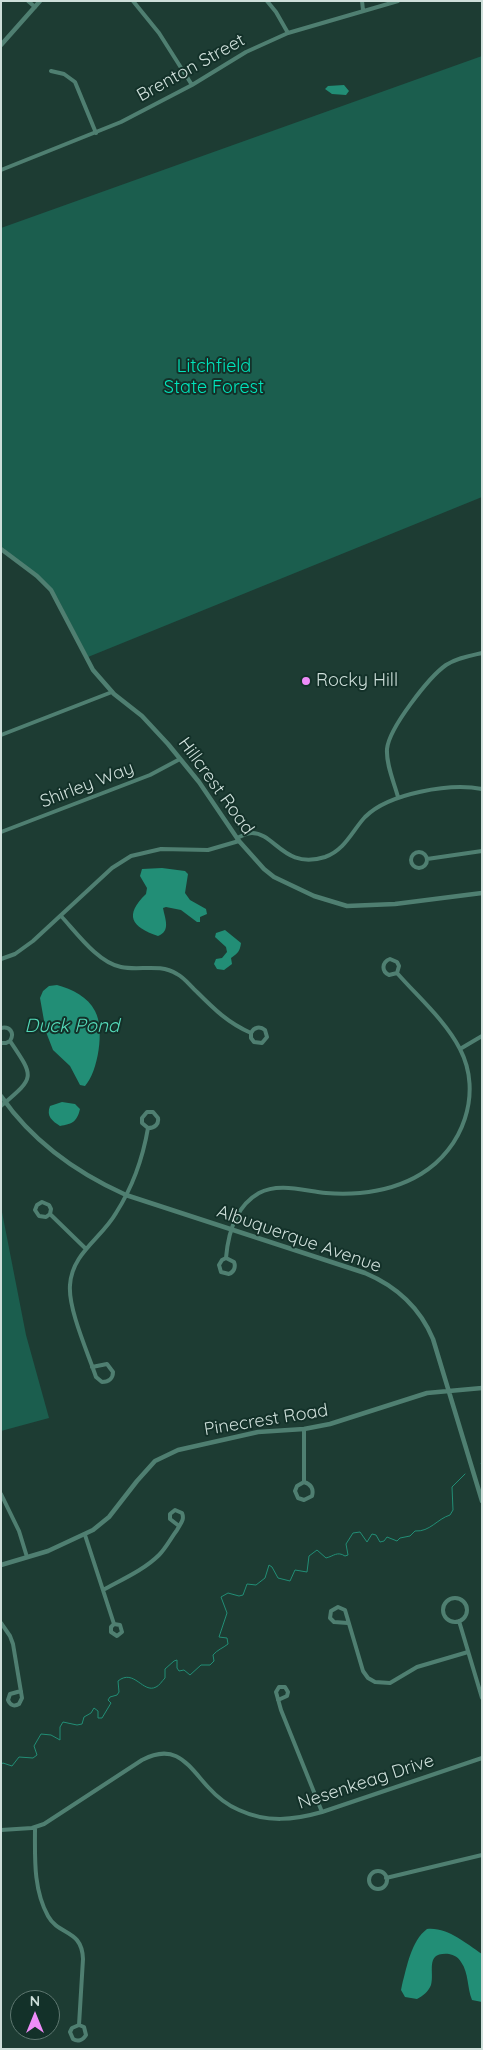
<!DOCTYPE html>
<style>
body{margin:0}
#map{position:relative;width:483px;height:2050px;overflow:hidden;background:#1d3c33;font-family:Quicksand,sans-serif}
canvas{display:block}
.frame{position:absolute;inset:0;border:2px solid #cedfda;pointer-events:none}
.north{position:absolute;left:10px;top:1990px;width:50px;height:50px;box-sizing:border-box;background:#133129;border:1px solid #5e7770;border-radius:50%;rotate:0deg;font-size:14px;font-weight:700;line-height:20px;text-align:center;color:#cedfda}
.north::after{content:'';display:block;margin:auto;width:18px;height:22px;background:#ee8cf8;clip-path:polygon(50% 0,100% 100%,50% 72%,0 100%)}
</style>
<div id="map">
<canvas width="483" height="2050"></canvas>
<div class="frame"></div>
<div class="north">N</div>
</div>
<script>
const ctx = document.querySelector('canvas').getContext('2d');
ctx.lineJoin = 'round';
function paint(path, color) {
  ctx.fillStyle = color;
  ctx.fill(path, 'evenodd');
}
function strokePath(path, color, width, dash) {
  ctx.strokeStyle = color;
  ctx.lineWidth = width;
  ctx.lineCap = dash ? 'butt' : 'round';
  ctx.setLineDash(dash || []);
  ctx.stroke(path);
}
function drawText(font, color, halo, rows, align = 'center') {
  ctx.font = font + ' Quicksand,sans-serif';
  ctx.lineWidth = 4;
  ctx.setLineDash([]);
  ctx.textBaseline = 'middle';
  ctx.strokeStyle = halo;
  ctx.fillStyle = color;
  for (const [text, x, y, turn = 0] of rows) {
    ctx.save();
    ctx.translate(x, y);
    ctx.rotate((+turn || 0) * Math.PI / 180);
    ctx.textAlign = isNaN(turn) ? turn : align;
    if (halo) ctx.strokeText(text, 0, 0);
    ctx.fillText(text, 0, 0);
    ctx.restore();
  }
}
paint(new Path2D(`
 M482,56V497L88,657L57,597L1,546V228Z
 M1,1207L26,1335L49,1418L1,1431Z`), '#1b5e4e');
paint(new Path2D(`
 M344,85L349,91L346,95L332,94L325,89L328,86Z
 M162,868L185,871L188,874L185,893L190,900L206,909L207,914L200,917V922H197L181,910L166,907L163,908C165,919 171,931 158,936C131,927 124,915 146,894L147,888L140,876L142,869Z
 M225,930L241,943C240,951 238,953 231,958L232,964L224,970L217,969L214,964L216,959L222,958L227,952L226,947L215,937L216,933Z
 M57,985C72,989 88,997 95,1011C105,1029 98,1072 85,1086L80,1085L70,1066L53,1050L46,1032L40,998L43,991L49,986Z
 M62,1102L75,1104L80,1109C77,1122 72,1124 60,1126C52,1121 46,1116 50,1106Z
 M427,1929C448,1927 465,1943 482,1954V2002L472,2000C467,1988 469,1973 461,1962C458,1957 454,1955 449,1954C424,1952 435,1972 431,1985C428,1992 423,1996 417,1999L405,1997L401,1990L402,1985C407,1967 411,1941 427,1929Z`), '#228e76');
strokePath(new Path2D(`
 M481,1463L482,1462
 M1,1764L3,1763L12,1766L19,1757L33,1758L37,1755L34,1746L41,1734L51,1735L60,1740V1727L63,1722L77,1725L82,1724L84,1717L91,1713L94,1708L98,1711V1718H102L111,1703L108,1700L110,1697L117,1695L119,1692L118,1681C134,1668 143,1694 156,1687C159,1686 162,1681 165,1678V1669L174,1661L177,1660V1668L179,1671L184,1670L190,1675L201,1665H210L214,1661L213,1655C217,1650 223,1648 228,1644L227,1638L219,1637L227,1613L221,1597L228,1593L239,1596L243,1595L247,1584L256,1585L265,1578L269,1565L272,1567L278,1578L290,1581L295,1570L307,1572L309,1556L317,1550L326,1558C334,1556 337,1551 345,1556L348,1555L346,1544L353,1533L360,1532L367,1542L372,1534L376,1535L380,1542L384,1541L387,1537L397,1541L400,1538L410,1536L415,1531C430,1532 437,1519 450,1515L453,1510L452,1487L465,1474`), '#228e76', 1);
strokePath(new Path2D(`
 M28,1L35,7
 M133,1L159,33L192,85
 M267,1L276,12L288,33
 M362,1L363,10
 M51,71L64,74L75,82L96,133
 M1,170L121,122L192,85L246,52L288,33L398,1
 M1,735L112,692
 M398,797C394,782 386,765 387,749C389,728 429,677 446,665C457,658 469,656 482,653
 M1,832L150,775L180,759
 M237,838C242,836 246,833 252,833C275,833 284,870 325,857C345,850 352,831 365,817C389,793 450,783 482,789
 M411 860a8 8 0 1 1 16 0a8 8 0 1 1-16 0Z
 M427,859L482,851
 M61,916C76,932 98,963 121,967C140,971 159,963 177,974C185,978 190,986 197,992C214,1009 228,1023 251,1033V1038L254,1042L262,1043L267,1037L265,1030C260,1026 254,1027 251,1033
 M1,959L15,954L33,941L112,868L131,856L161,849L208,850L239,841
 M1,1028C10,1026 15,1033 10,1041C35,1078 35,1077 1,1106
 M1,1043H6L10,1041
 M460,1049L482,1036
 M50,1214L46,1217L39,1216L35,1210L37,1205L42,1202L49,1205L51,1209L50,1214L85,1248
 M226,1258L234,1262C236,1267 234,1272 229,1274L221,1272L219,1265L222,1260L226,1258C228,1234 236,1206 259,1193C279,1182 305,1191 326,1193C337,1194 349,1194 360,1193C381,1191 403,1185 421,1174C463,1149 483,1093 460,1049C445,1020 418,997 397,973L399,966L397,962L390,959C382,962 381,971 389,975L397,973
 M92,1367L107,1364L113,1372C113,1378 109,1382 102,1382L96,1377C88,1353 68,1309 70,1285C72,1253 101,1239 116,1213C132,1188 143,1157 148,1128C155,1128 159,1124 158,1118L153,1112H147L142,1118V1123L148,1128
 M304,1429V1482L297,1486L295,1491L298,1498L304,1500L312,1496C314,1489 311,1484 304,1482
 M1,1494L19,1531L27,1557
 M85,1535L114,1624L120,1625L122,1632L117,1636L111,1632V1627L114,1624
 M103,1590C121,1580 144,1570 159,1555C166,1548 171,1538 177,1530C180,1524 185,1520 182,1513L175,1510L170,1514V1519L179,1526
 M443 1610a12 12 0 1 1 24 0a12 12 0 1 1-24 0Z
 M459,1621L482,1698
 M1,1623L10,1636L13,1644L22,1698L19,1704C14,1707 10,1705 8,1700L10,1694L21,1691
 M348,1623L334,1622L330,1618L331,1611L338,1607L345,1610L363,1671L368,1678L375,1682L390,1683L417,1667L468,1652
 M278,1700L287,1696L288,1692L285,1687H279L276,1692L281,1710L322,1812
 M35,1827C35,1857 33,1889 48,1916C59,1936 82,1929 83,1959L79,2025L72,2028L70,2032L73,2039C78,2042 83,2040 86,2035L84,2027L79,2025
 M1,1830L32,1828L44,1824L142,1760C176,1742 188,1765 208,1787C217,1797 227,1805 239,1810C267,1823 294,1820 322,1812L482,1758
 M369 1880a9 9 0 1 1 18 0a9 9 0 1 1-18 0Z
 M386,1878L482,1855`), '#4f7f71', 4);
strokePath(new Path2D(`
 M1,45L40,1
 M1,549L37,576L51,590L93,670L114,694L142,716L168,744L199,782L239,841L264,869L274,877L314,896L347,906L395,904L482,893
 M1,1096C32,1141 77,1173 126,1195L365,1273C396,1286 420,1308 433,1339L482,1501
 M1,1565L48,1551L93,1530L109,1517L137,1481L155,1461L178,1450L258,1432L304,1429L330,1424L427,1393L482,1388`), '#4f7f71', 4.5);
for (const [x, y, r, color] of [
 [306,681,5,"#ee8cf8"]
]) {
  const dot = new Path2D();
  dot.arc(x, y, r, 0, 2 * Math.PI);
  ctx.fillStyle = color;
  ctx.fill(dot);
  strokePath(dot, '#133129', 2);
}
drawText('18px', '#cedfda', '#133129', [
 ["Brenton Street",191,68,-29],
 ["Shirley Way",87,785,-21],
 ["Hillcrest Road",216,786,54],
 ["Albuquerque Avenue",299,1239,19],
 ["Pinecrest Road",266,1420,-9],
 ["Nesenkeag Drive",366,1782,-18]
]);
drawText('18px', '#00e5bc', '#133129', [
 ["Litchfield",214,367],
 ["State Forest",214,388]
]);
drawText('18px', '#cedfda', '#133129', [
 ["Rocky Hill",316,681]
], 'left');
drawText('italic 19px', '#55dab9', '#133129', [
 ["Duck Pond",72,1026]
]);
</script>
